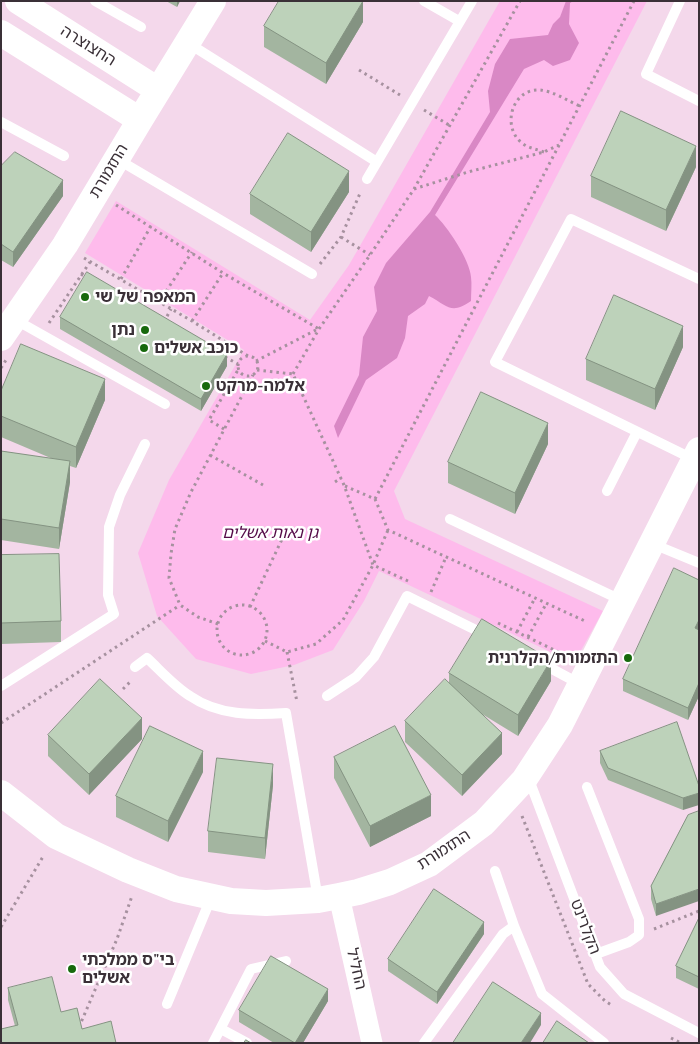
<!DOCTYPE html>
<meta charset="utf-8">
<style>
body{margin:0}
#map{position:relative;width:700px;height:1044px;overflow:hidden;background:#f4d8eb;font-family:"PT Serif",serif}
canvas{display:block}
.frame{position:absolute;inset:0;border:2px solid #3a3037;pointer-events:none}
</style>
<div id="map">
<canvas width="700" height="1044"></canvas>
<div class="frame"></div>
</div>
<script>
const ctx = document.querySelector('canvas').getContext('2d');
ctx.lineJoin = 'round';
function paint(path, color) {
  ctx.fillStyle = color;
  ctx.fill(path, 'evenodd');
}
function strokePath(path, color, width, dash) {
  ctx.strokeStyle = color;
  ctx.lineWidth = width;
  ctx.lineCap = dash ? 'butt' : 'round';
  ctx.setLineDash(dash || []);
  ctx.stroke(path);
}
function drawText(font, color, halo, rows, align = 'center') {
  ctx.font = font + ' "PT Serif","Noto Sans Hebrew",serif';
  ctx.lineWidth = 5;
  ctx.setLineDash([]);
  ctx.textBaseline = 'middle';
  ctx.strokeStyle = halo;
  ctx.fillStyle = color;
  for (const [text, x, y, turn = 0] of rows) {
    ctx.save();
    ctx.translate(x, y);
    ctx.rotate((+turn || 0) * Math.PI / 180);
    ctx.textAlign = isNaN(turn) ? turn : align;
    if (halo) ctx.strokeText(text, 0, 0);
    ctx.fillText(text, 0, 0);
    ctx.restore();
  }
}
paint(new Path2D(`
 M500,1H647L394,491L405,519L603,611L574,663L379,571L364,601L333,650L294,665L251,674L196,659L157,616L138,553L169,480L244,350L85,253L116,201L310,320L349,265Z`), '#febbec');
paint(new Path2D(`
 M566,1H573L570,3L569,24L579,43L570,60L553,66L544,60L524,69L435,215C447,226 470,260 471,277C472,284 471,293 471,301C451,315 448,306 429,296L425,304L408,316L405,338L397,358L366,380L338,438L334,426L359,375L363,337L377,311L374,287L386,263L430,212L490,112L488,91L495,64L510,39L548,35L553,24L560,17Z`), '#d988c5');
strokePath(new Path2D(`
 M359,70L400,95
 M424,110L449,125
 M544,152C536,149 528,148 522,143C501,127 512,88 540,90C553,91 568,101 580,106
 M414,189L468,172L544,152L559,145
 M116,205L223,273L319,329
 M341,237L370,255
 M84,258L192,321L248,356
 M320,264L341,237L361,191
 M81,274L87,278
 M121,279L151,226
 M159,302L192,252
 M192,321L223,273
 M164,322L171,309
 M49,323L90,262
 M238 366a10 10 0 1 1 20 0a10 10 0 1 1-20 0Z
 M225,357L238,364
 M256,361L318,329
 M1,368L6,360
 M257,370L293,374L344,485L373,565L408,581
 M293,374L319,329L370,255L414,189L520,1
 M224,429L209,420L238,370
 M210,455L263,485
 M335,482L341,478
 M345,486L375,499L388,530L587,622
 M375,499L634,1
 M431,592L446,557
 M217 630a25 25 0 1 1 50 0a25 25 0 1 1-50 0Z
 M250,607L284,535
 M498,623L569,657
 M218,624L198,617L180,605L169,578L171,554L175,529L191,492L253,375
 M517,632L535,598
 M528,637L546,604
 M265,641L287,652L316,644L343,620L373,565L388,530
 M287,652L297,702
 M123,689L132,680
 M1,723L180,605
 M522,816L588,984L605,1001L613,1006
 M1,927L44,855
 M654,929L699,911
 M79,1027L117,939L132,896
 M671,1038L681,1043`), '#a6919f', 3, [2.5, 4]);
strokePath(new Path2D(`
 M95,1L141,27
 M424,1L459,21
 M680,1L646,74L699,101
 M188,43L377,162
 M1,122L64,156
 M117,159L312,274
 M367,179L472,1
 M14,319L165,404
 M693,459L495,362L571,219L699,279
 M607,491L637,432
 M450,519L623,601
 M653,544L699,563
 M541,663L580,684
 M135,667L147,658C161,671 174,686 190,696C219,716 253,715 286,713L318,899
 M1,686L114,614L108,595L109,527L120,495L145,444
 M327,696L356,677L374,657L407,596L488,636
 M528,777L600,967L624,994L699,1033
 M587,787L639,919V935L629,942L596,954
 M495,871L514,926L542,994L604,1043
 M167,1004L211,898
 M221,1029L247,1043
 M213,1043L251,969L286,961
 M424,1043L503,934L514,926`), '#fff', 10);
strokePath(new Path2D(`
 M339,896L372,1043`), '#fff', 21);
strokePath(new Path2D(`
 M18,1L158,90
 M1,33L140,120
 M1,338L65,245L140,120L213,1
 M1,793L56,836L128,870L176,889L231,901L266,903L318,900L339,896L358,892L390,882L429,864L484,823L524,780L560,725L699,450`), '#fff', 26);
paint(new Path2D(`
 M166,1H180L177,7Z
 M363,22L326,84L264,47V26Z
 M1,166L63,196L13,267L1,260Z
 M696,167L666,231L591,197V176Z
 M349,192L311,252L250,214V194Z
 M60,317L227,366L201,411L60,329Z
 M683,347L655,410L586,380V359Z
 M1,391L105,400L76,468L70,466V482L59,549L1,540V451L53,459L1,437Z
 M548,444L515,514L448,483V462Z
 M1,555L61,621V642L1,644Z
 M699,580V696L688,720L623,691V679Z
 M449,673L551,681L518,736L482,714L502,754L462,796L405,742V721L449,683Z
 M48,735L142,739L89,795L48,756Z
 M600,751L699,786L683,810L608,780L600,763Z
 M334,757L431,816L370,847L334,778Z
 M203,772L168,842L116,817V796Z
 M273,785L265,859L208,852V831Z
 M688,815L656,916L651,899V886Z
 M699,918V989L676,978V966Z
 M484,934L437,1004L388,971V959Z
 M8,988L61,1012L82,1029L15,1026L8,1000Z
 M328,1001L303,1043H274L239,1022V1010Z`), '#a3b5a0');
paint(new Path2D(`
 M177,1H180L177,7Z
 M363,1V22L326,84V63Z
 M696,146V167L666,231V210Z
 M349,171V192L311,252V232Z
 M63,180V196L13,267V252Z
 M683,326V347L655,410V389Z
 M227,354V366L201,411V399Z
 M105,379V400L76,468V447Z
 M548,423V444L515,514V493Z
 M70,461V482L59,549V528Z
 M699,620V633L695,628Z
 M551,660V681L518,736V715Z
 M699,683V696L688,720V708Z
 M142,718V739L89,795V774Z
 M502,733V754L462,796V775Z
 M203,751V772L168,842V821Z
 M273,764V785L265,859V838Z
 M699,793V805L683,810V798Z
 M431,795V816L370,847V826Z
 M699,889V901L656,916V904Z
 M484,922V934L437,1004V992Z
 M328,989V1001L303,1043H295Z
 M541,1013V1025L530,1043H521Z`), '#849382');
const building = new Path2D(`
 M279,1H363L326,63L264,26Z
 M621,111L696,146L666,210L591,176Z
 M288,133L349,171L311,232L250,194Z
 M15,152L63,180L13,252L1,244V166Z
 M87,272L227,354L201,399L60,317Z
 M614,295L683,326L655,389L586,359Z
 M21,344L105,379L76,447L1,416V391Z
 M481,392L548,423L515,493L448,462Z
 M1,451L70,461L59,528L1,519Z
 M59,554L61,621L1,623V555Z
 M674,568L699,580V620L695,628L699,630V683L688,708L623,679Z
 M482,619L551,660L518,715L449,673Z
 M100,679L142,718L89,774L48,735Z
 M445,679L502,733L462,775L405,721Z
 M677,722L699,786V793L683,798L608,768L600,751Z
 M150,726L203,751L168,821L116,796Z
 M395,726L431,795L370,826L334,757Z
 M217,758L273,764L265,838L208,831Z
 M699,811V889L656,904L651,886L688,815Z
 M434,889L484,922L437,992L388,959Z
 M699,918V977L676,966Z
 M271,956L328,989L295,1043L239,1010Z
 M52,977L61,1012L77,1008L82,1029L111,1021L116,1043H1V1029L18,1025L8,988Z
 M493,982L541,1013L521,1043H453Z
 M557,1021L589,1043H543Z
 M246,1040L251,1043H244Z`);
paint(building, '#bdd2ba');
strokePath(building, '#849382', 1);
for (const [x, y, r, color] of [
 [85,297,5,"#17690c"],
 [145,330,5,"#17690c"],
 [144,348,5,"#17690c"],
 [206,386,5,"#17690c"],
 [628,658,5,"#17690c"],
 [72,969,5,"#17690c"]
]) {
  const dot = new Path2D();
  dot.arc(x, y, r, 0, 2 * Math.PI);
  ctx.fillStyle = color;
  ctx.fill(dot);
  strokePath(dot, '#fff', 2);
}
drawText('16px', '#3a3037', '#fff', [
 ["החצוצרה",88,46,32],
 ["התזמורת",109,171,-59],
 ["התזמורת",444,850,-33],
 ["הקלרינט",585,927,69],
 ["החליל",356,969,77]
]);
drawText('bold 16px', '#3a3037', '#fff', [
 ["המאפה של שי",95,297],
 ["נתן",135,330,"right"],
 ["כוכב אשלים",154,348],
 ["אלמה-מרקט",216,386],
 ["התזמורת/הקלרנית",618,658,"right"],
 ["בי\"ס ממלכתי",82,960],
 ["אשלים",82,978]
], 'left');
drawText('italic 16px', '#550b48', '#fff', [
 ["גן נאות אשלים",270,533]
]);
</script>
